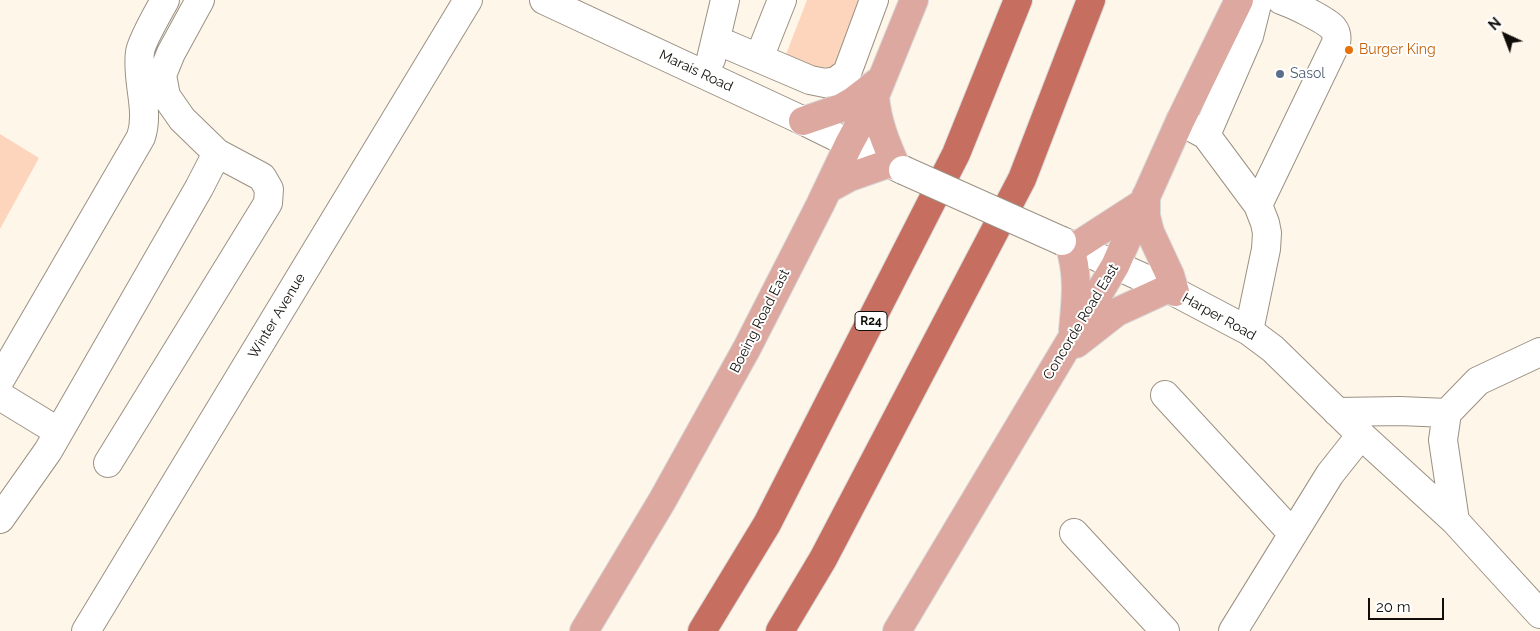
<!DOCTYPE html>
<style>
body{margin:0}
#map{position:relative;width:1540px;height:631px;overflow:hidden;background:#fff6ea;font-family:Raleway,sans-serif}
canvas{display:block}
.north{position:absolute;left:1480px;top:10px;width:50px;height:50px;-webkit-text-stroke:4px #fff;paint-order:stroke;rotate:317deg;font-size:14px;font-weight:700;line-height:20px;text-align:center;color:#110e09}
.north::after{content:'';display:block;margin:auto;width:18px;height:22px;background:#110e09;clip-path:polygon(50% 0,100% 100%,50% 72%,0 100%)}
.scale{position:absolute;left:1368px;top:598px;width:76px;height:22px;box-sizing:border-box;border:2px solid #110e09;border-top:0;padding-left:6px;font-size:15px;line-height:18px;white-space:nowrap;color:#110e09;-webkit-text-stroke:4px #fff;paint-order:stroke}
</style>
<div id="map">
<canvas width="1540" height="631"></canvas>
<div class="north">N</div>
<div class="scale">20 m</div>
</div>
<script>
const ctx = document.querySelector('canvas').getContext('2d');
ctx.lineJoin = 'round';
function paint(path, color) {
  ctx.fillStyle = color;
  ctx.fill(path, 'evenodd');
}
function strokePath(path, color, width, dash) {
  ctx.strokeStyle = color;
  ctx.lineWidth = width;
  ctx.lineCap = dash ? 'butt' : 'round';
  ctx.setLineDash(dash || []);
  ctx.stroke(path);
}
function drawText(font, color, halo, rows, align = 'center') {
  ctx.font = font + ' Raleway,sans-serif';
  ctx.lineWidth = 4;
  ctx.setLineDash([]);
  ctx.textBaseline = 'middle';
  ctx.strokeStyle = halo;
  ctx.fillStyle = color;
  for (const [text, x, y, turn = 0] of rows) {
    ctx.save();
    ctx.translate(x, y);
    ctx.rotate((+turn || 0) * Math.PI / 180);
    ctx.textAlign = isNaN(turn) ? turn : align;
    if (halo) ctx.strokeText(text, 0, 0);
    ctx.fillText(text, 0, 0);
    ctx.restore();
  }
}
paint(new Path2D(`
 M807,0H859L831,74L785,57Z
 M0,134L39,158L0,229Z`), '#fdd5bd');
const minor = new Path2D(`
 M544,0L808,123L903,170
 M716,42L728,45L810,80L825,83L836,81L847,73L874,0
 M759,58L782,0
 M711,59L725,0
 M1180,121L1206,135L1258,205L1265,223L1267,233L1266,249L1249,331
 M1206,135L1249,36L1258,0
 M1258,205L1336,43C1337,38 1337,33 1333,28C1326,20 1293,4 1281,0
 M1062,241L1175,292L1249,331L1273,349L1361,435L1455,521L1540,614
 M0,380L141,137C150,110 136,81 140,52C141,42 159,11 165,0
 M1165,395L1293,534
 M0,396L59,432
 M1337,412L1400,411L1447,413
 M108,463L268,203L269,189L262,177L217,153
 M0,519L48,451L199,188L217,153L182,119L166,96L162,75L171,53L200,0
 M1455,521L1443,440L1447,413L1478,381L1540,352
 M1074,533L1165,631
 M86,631L468,0
 M1233,631L1330,474L1361,435`);
const major = new Path2D(`
 M875,96C877,122 886,143 896,166
 M803,121L841,108L853,101L879,81
 M828,189L850,177L890,163
 M1146,196V216L1150,232L1170,275L1175,292
 M1069,244C1079,274 1076,300 1073,330
 M1075,247L1143,203
 M1076,344L1117,312L1167,289
 M584,631L662,501L747,348L820,205L849,144L875,96L914,0
 M897,631L1115,266L1180,121L1239,0`);
const highway = new Path2D(`
 M702,631L767,524L956,154L1018,0
 M780,631L823,559L1022,179L1091,0`);
strokePath(minor, '#9a9183', 30);
strokePath(major, '#d9d8d8', 30);
strokePath(highway, '#d9d8d8', 30);
strokePath(minor, '#fff', 28);
strokePath(major, '#dda89f', 28);
strokePath(highway, '#c66e5f', 28);
const minorBridge = new Path2D(`
 M903,170L1062,241`);
strokePath(minorBridge, '#9a9183', 30, []);
strokePath(minorBridge, '#fff', 28);
for (const [x, y, r, color] of [
 [1349,50,5,"#e8710a"],
 [1280,74,5,"#5c6f8a"]
]) {
  const dot = new Path2D();
  dot.arc(x, y, r, 0, 2 * Math.PI);
  ctx.fillStyle = color;
  ctx.fill(dot);
  strokePath(dot, '#fff', 2);
}
for (const [x, y, w] of [
 [871,321,32]
]) {
  const box = new Path2D();
  box.roundRect(x - w / 2, y - 9.5, w, 19, 4);
  ctx.fillStyle = '#fff';
  ctx.fill(box);
  strokePath(box, '#110e09', 1);
}
drawText('bold 12px', '#110e09', null, [
 ["R24",871,321]
]);
drawText('14px', '#c56008', '#fff', [
 ["Burger King",1359,50]
], 'left');
drawText('14px', '#110e09', '#fff', [
 ["Marais Road",696,71,25],
 ["Winter Avenue",277,316,-59],
 ["Harper Road",1219,317,29],
 ["Boeing Road East",760,321,-63],
 ["Concorde Road East",1081,322,-59]
]);
drawText('14px', '#4e5e75', '#fff', [
 ["Sasol",1290,74]
], 'left');
</script>
